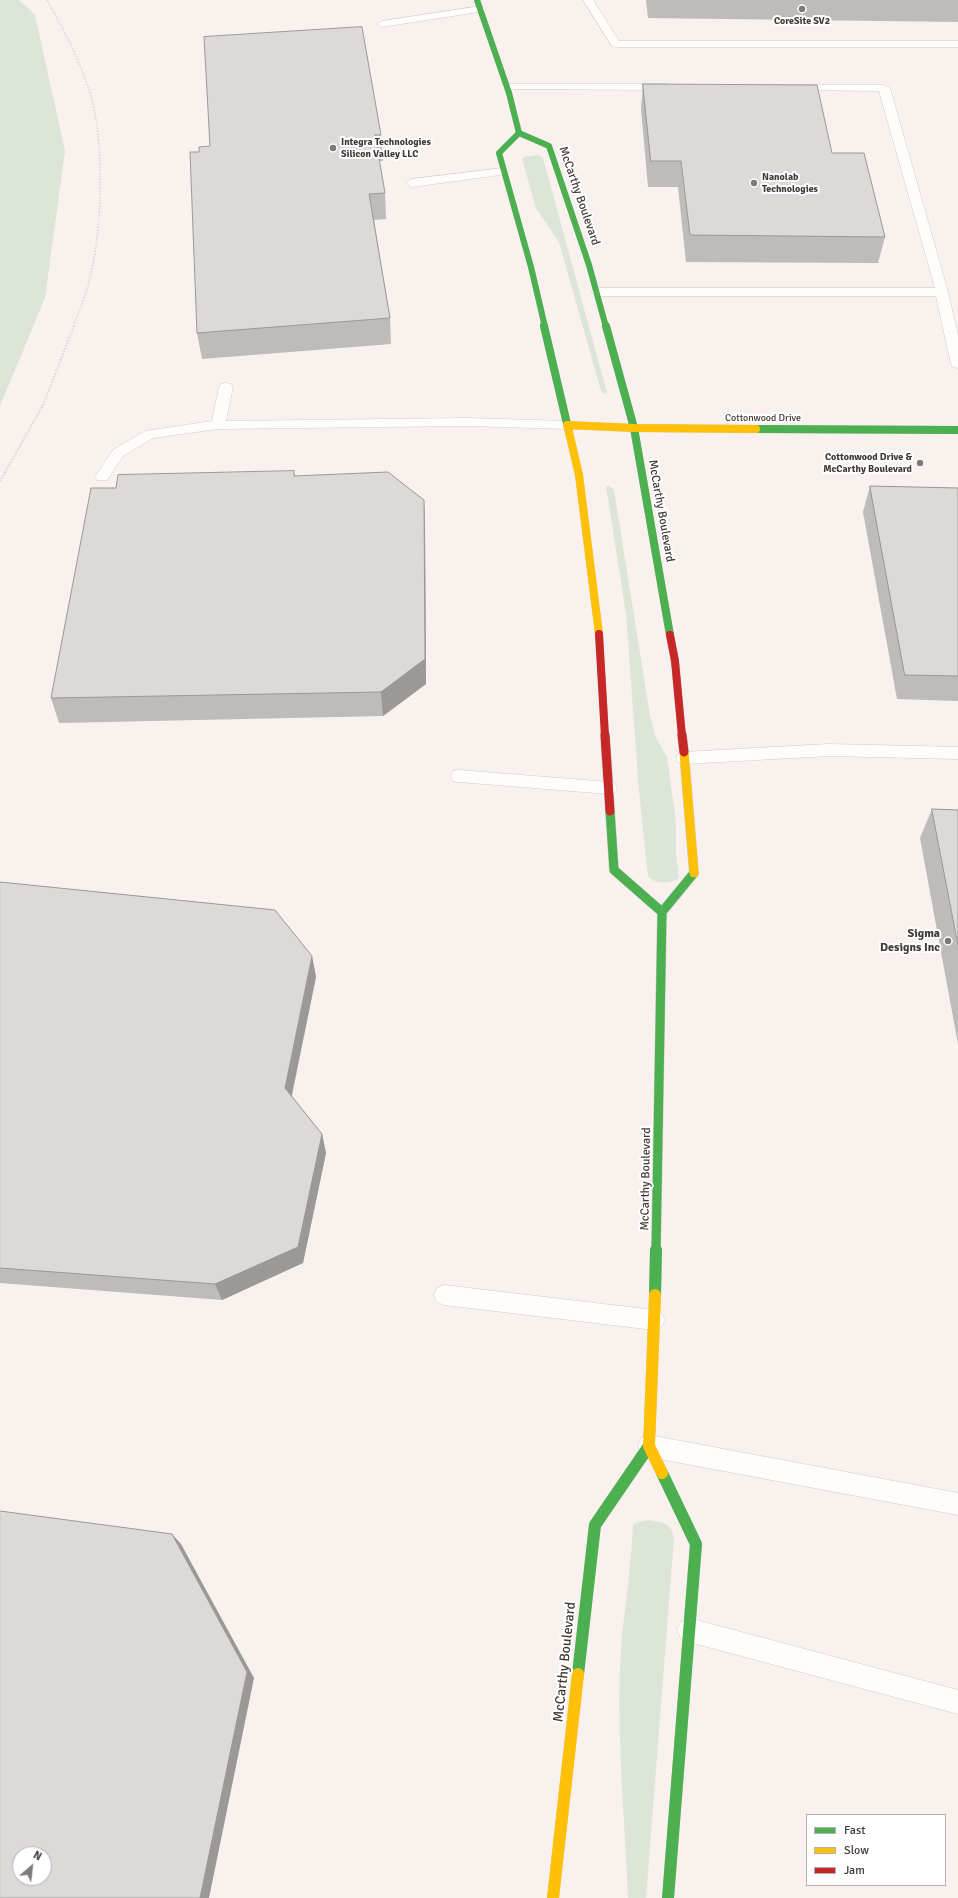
<!DOCTYPE html>
<style>
body{margin:0}
#map{position:relative;width:958px;height:1898px;overflow:hidden;background:#f8f1ee;font-family:Signika,sans-serif}
canvas{display:block}
.legend{position:absolute;left:806px;top:1814px;width:140px;height:72px;box-sizing:border-box;background:#fff;border:1px solid #b3b0af;margin:0;padding:5px 7px;list-style:none;font-size:12px;color:#403a37}
.legend li{display:flex;align-items:center;gap:8px;height:20px}
.legend b{width:20px;border:1px solid #b3b0af}
.north{position:absolute;left:12px;top:1846px;width:40px;height:40px;box-sizing:border-box;background:#fff;border:1px solid #b3b0af;border-radius:50%;rotate:28deg;font-size:11px;font-weight:700;line-height:16px;text-align:center;color:#403a37}
.north::after{content:'';display:block;margin:auto;width:14px;height:18px;background:#807a77;clip-path:polygon(50% 0,100% 100%,50% 72%,0 100%)}
</style>
<div id="map">
<canvas width="958" height="1898"></canvas>
<ul class="legend">
<li><b style="height:5px;background:#4caf50"></b>Fast</li>
<li><b style="height:5px;background:#ffc107"></b>Slow</li>
<li><b style="height:5px;background:#c62828"></b>Jam</li>
</ul>
<div class="north">N</div>
</div>
<script>
const ctx = document.querySelector('canvas').getContext('2d');
ctx.lineJoin = 'round';
function paint(path, color) {
  ctx.fillStyle = color;
  ctx.fill(path, 'evenodd');
}
function strokePath(path, color, width, dash) {
  ctx.strokeStyle = color;
  ctx.lineWidth = width;
  ctx.lineCap = dash ? 'butt' : 'round';
  ctx.setLineDash(dash || []);
  ctx.stroke(path);
}
function drawText(font, color, halo, rows, align = 'center') {
  ctx.font = font + ' Signika,sans-serif';
  ctx.lineWidth = 4;
  ctx.setLineDash([]);
  ctx.textBaseline = 'middle';
  ctx.strokeStyle = halo;
  ctx.fillStyle = color;
  for (const [text, x, y, turn = 0] of rows) {
    ctx.save();
    ctx.translate(x, y);
    ctx.rotate((+turn || 0) * Math.PI / 180);
    ctx.textAlign = isNaN(turn) ? turn : align;
    if (halo) ctx.strokeText(text, 0, 0);
    ctx.fillText(text, 0, 0);
    ctx.restore();
  }
}
paint(new Path2D(`
 M0,0H19L35,15L65,151L45,298L0,406Z
 M538,155L543,158L607,393L604,394L601,391L559,242L536,208L522,159L524,157Z
 M606,486H609L614,490L650,716L656,738L667,757L676,821V853L679,878C673,884 655,884 648,877L639,791L626,614Z
 M648,1520C663,1523 670,1521 674,1538L646,1898H628C625,1821 617,1744 620,1667C622,1620 631,1573 633,1525L636,1523Z`), '#dce5d8');
const lane = new Path2D(`
 M583,0H593L619,41H958V47H616L612,46Z
 M481,6L486,9L485,11L382,27L377,24L382,21Z
 M506,84H667L673,87L667,90L502,89L500,87L502,85Z
 M792,85H884L890,88L948,292L958,335V368L953,367L951,364L936,296H597L591,292L597,288H935L879,91L788,90L786,88L788,86Z
 M503,168L507,170L509,172L507,174L412,187L406,183L412,179Z
 M226,383L231,384L233,387L226,421L467,418L567,421L572,422L574,425L572,428L567,429L467,426L218,429L153,438L123,456L107,480H97L95,477L113,450L145,431L212,421L219,387L221,384Z
 M829,744L958,747V759L829,756L684,764L678,762L676,758L678,754L684,752Z
 M459,770L609,782L615,783L617,788L615,793L609,794L459,782L453,781L451,776L453,771Z
 M444,1285L654,1310L661,1313L665,1320L661,1327L654,1330L444,1305L437,1302L434,1295L437,1288Z
 M649,1435L958,1493V1515L649,1457L641,1454L638,1446L641,1438Z
 M689,1618L958,1690V1714L689,1642L681,1638L677,1630L681,1622Z`);
const fastFar3 = new Path2D(`
 M477,0L509,93L519,133
 M519,133L549,146L589,265L606,327
 M519,133L499,153L531,267L545,327`);
const fastFar2 = new Path2D(`
 M544,326L568,428
 M606,326L634,428L670,635
 M756,429L958,430`);
const fastFar1 = new Path2D(`
 M610,811L614,870L662,912
 M656,1251L662,912L694,873`);
const fast = new Path2D(`
 M655,1295L656,1250
 M662,1473L696,1544L668,1898
 M578,1674L595,1525L649,1446`);
const slowFar2 = new Path2D(`
 M567,425L634,428L756,429
 M568,428L579,475L599,634`);
const slowFar1 = new Path2D(`
 M684,752L694,873`);
const slow = new Path2D(`
 M655,1295L649,1446L662,1473
 M553,1898L578,1674`);
const jamFar1 = new Path2D(`
 M599,634L605,736
 M670,635L675,661L682,736`);
const jam = new Path2D(`
 M605,735L610,811
 M682,735L684,752`);
strokePath(lane, '#d1ccc9', 1);
strokePath(fastFar3, '#d1ccc9', 6);
strokePath(fastFar2, '#d1ccc9', 8);
strokePath(fastFar1, '#d1ccc9', 10);
strokePath(fast, '#d1ccc9', 12);
strokePath(slowFar2, '#d1ccc9', 8);
strokePath(slowFar1, '#d1ccc9', 10);
strokePath(slow, '#d1ccc9', 12);
strokePath(jamFar1, '#d1ccc9', 8);
strokePath(jam, '#d1ccc9', 10);
strokePath(new Path2D(`
 M47,0C65,32 82,64 92,100C105,151 102,236 88,286C84,300 78,313 73,327`), '#dad8d7', 1.5, [1.5, 1.5]);
strokePath(new Path2D(`
 M0,481L43,405L74,326`), '#dad8d7', 2, [1.5, 1.5]);
paint(lane, '#fefdfc');
strokePath(fastFar3, '#4caf50', 6);
strokePath(fastFar2, '#4caf50', 8);
strokePath(fastFar1, '#4caf50', 9);
strokePath(fast, '#4caf50', 12);
strokePath(slowFar2, '#ffc107', 8);
strokePath(slowFar1, '#ffc107', 9);
strokePath(slow, '#ffc107', 12);
strokePath(jamFar1, '#c62828', 8);
strokePath(jam, '#c62828', 9);
paint(new Path2D(`
 M646,0H958V22L648,18Z
 M643,84L832,153L885,237L878,263L686,262L678,187H648L641,109Z
 M381,135L383,161H379L385,193L386,219L374,220L390,318L391,344L202,359L197,333L199,152L210,146Z
 M294,471L295,476L424,500L425,526L426,684L383,716L59,723L51,698Z
 M870,486L958,488V701L897,699L863,512Z
 M932,809L958,810V1044L920,838Z
 M0,882L312,956L316,977L292,1096L322,1134L326,1153L303,1263L222,1300L0,1283Z`), '#bebbbb');
paint(new Path2D(`
 M424,500L425,526L426,684L383,716L381,692Z
 M312,956L316,977L289,1107L285,1088Z
 M322,1134L326,1153L303,1263L222,1300L215,1284Z
 M172,1534L181,1544L254,1678L209,1898H200Z`), '#9b9898');
const building = new Path2D(`
 M362,27L381,135H375L385,193L369,194L390,318L197,333L190,152H199V147L210,146L204,37Z
 M643,84L817,85L832,153H864L885,237L690,235L681,161H651Z
 M294,471V476L388,472L424,500L425,659L381,692L51,698L91,488H116L118,475Z
 M870,486L958,488V676L905,675Z
 M932,809L958,810V945Z
 M0,882L275,910L312,956L285,1088L322,1134L298,1247L215,1284L0,1268Z
 M0,1511L172,1534L247,1672L200,1898H0ZM20,1854H44V1878H20Z`);
paint(building, '#ddd9d9');
strokePath(building, '#9b9898', 1);
for (const [x, y, r, color] of [
 [802,9,4,"#807a77"],
 [333,148,4,"#807a77"],
 [754,183,4,"#807a77"],
 [920,463,4,"#807a77"],
 [948,941,4,"#807a77"]
]) {
  const dot = new Path2D();
  dot.arc(x, y, r, 0, 2 * Math.PI);
  ctx.fillStyle = color;
  ctx.fill(dot);
  strokePath(dot, '#fff', 1.5);
}
drawText('bold 10px', '#403a37', '#fff', [
 ["CoreSite SV2",802,21,"center"],
 ["Integra Technologies",341,142],
 ["Silicon Valley LLC",341,154],
 ["Nanolab",762,177],
 ["Technologies",762,189],
 ["Cottonwood Drive &",912,457,"right"],
 ["McCarthy Boulevard",912,469,"right"]
], 'left');
drawText('10px', '#403a37', '#fff', [
 ["Cottonwood Drive",763,418]
]);
drawText('12px', '#403a37', '#fff', [
 ["McCarthy Boulevard",579,196,71],
 ["McCarthy Boulevard",661,511,80],
 ["McCarthy Boulevard",646,1179,-89]
]);
drawText('bold 12px', '#403a37', '#fff', [
 ["Sigma",940,934],
 ["Designs Inc",940,948]
], 'right');
drawText('14px', '#403a37', '#fff', [
 ["McCarthy Boulevard",565,1662,-84]
]);
</script>
